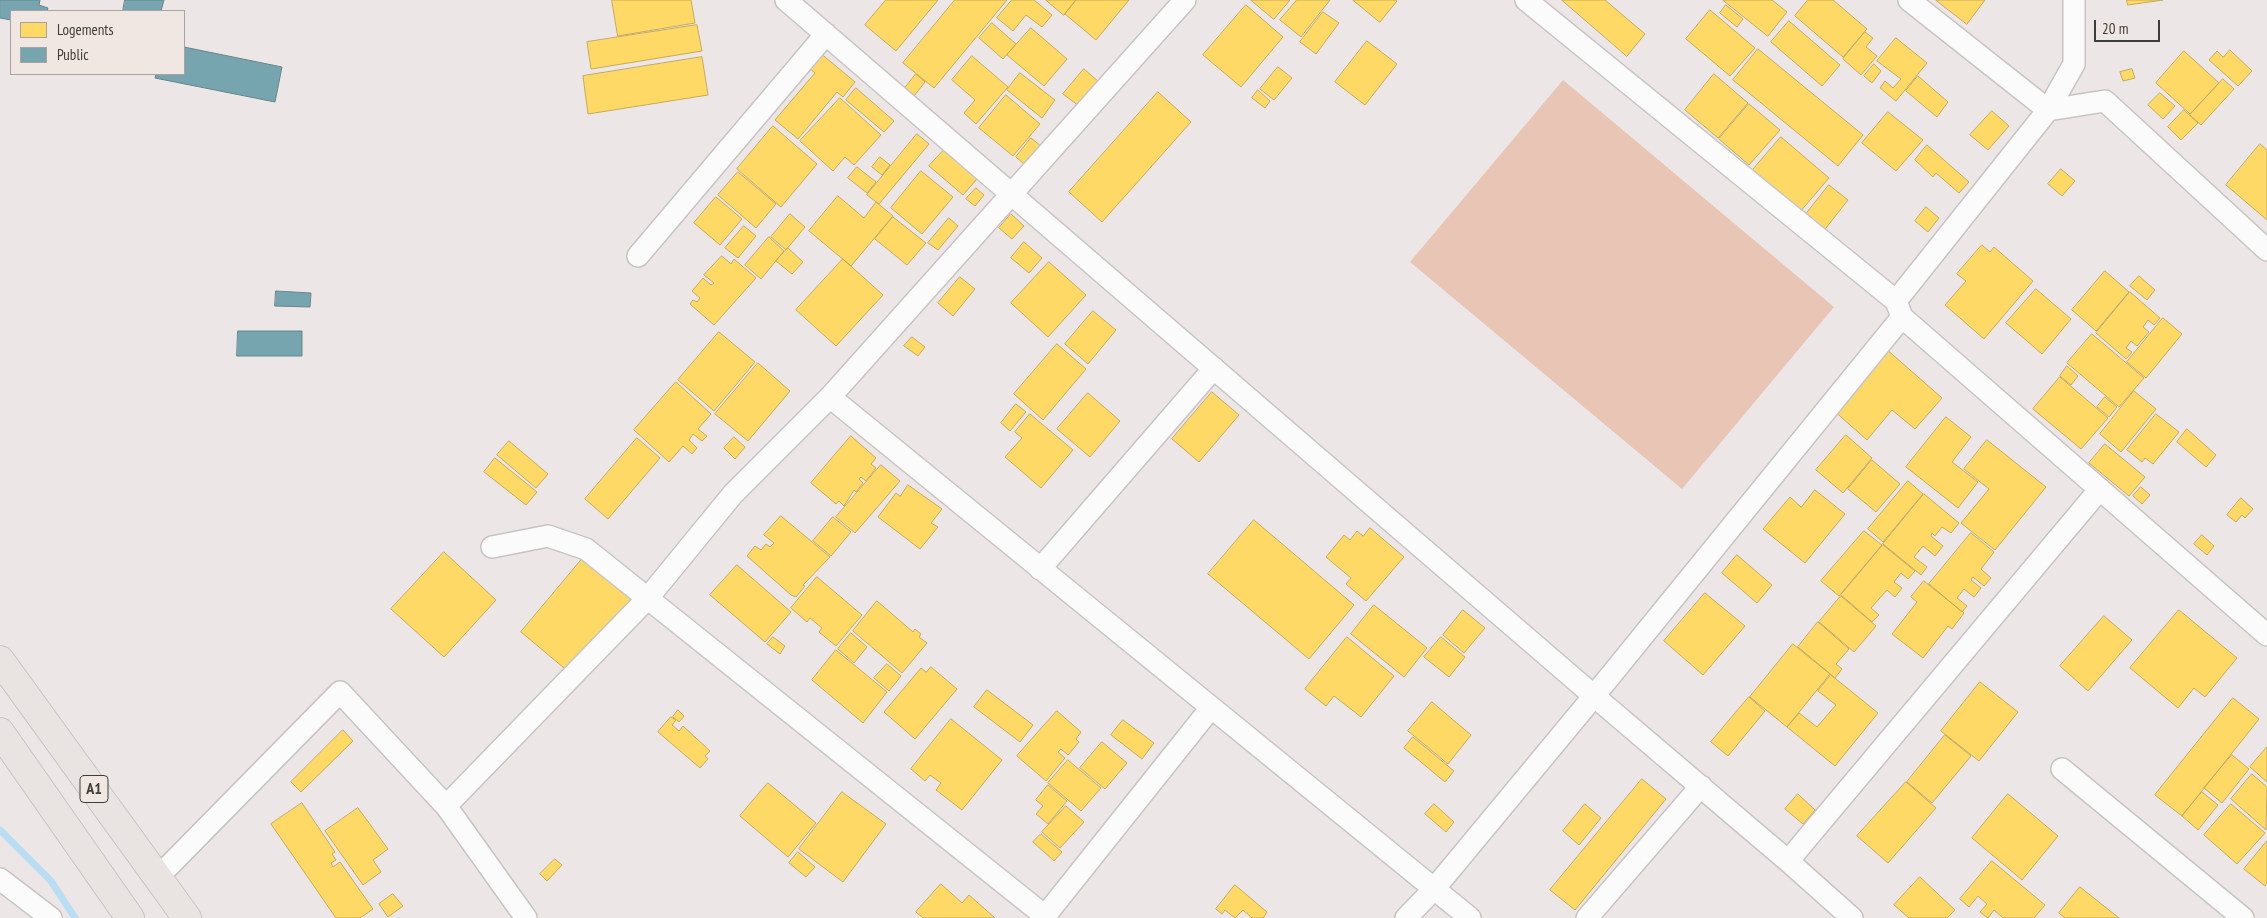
<!DOCTYPE html>
<style>
body{margin:0}
#map{position:relative;width:2267px;height:918px;overflow:hidden;background:#ece7e6;font-family:"PT Sans Narrow",sans-serif}
canvas{display:block}
.legend{position:absolute;left:10px;top:10px;width:175px;height:65px;box-sizing:border-box;background:#f0e6e2;border:1px solid #a9a29f;margin:0;padding:6px 9px;list-style:none;font-size:15px;color:#3f3c3a}
.legend li{display:flex;align-items:center;gap:10px;height:25px}
.legend b{width:25px;border:1px solid #a9a29f}
.scale{position:absolute;left:2094px;top:20px;width:66px;height:22px;box-sizing:border-box;border:2px solid #3f3c3a;border-top:0;padding-left:6px;font-size:15px;line-height:18px;white-space:nowrap;color:#3f3c3a;-webkit-text-stroke:4px #f0e6e2;paint-order:stroke}
</style>
<div id="map">
<canvas width="2267" height="918"></canvas>
<ul class="legend">
<li><b style="height:14px;background:#ffd966"></b>Logements</li>
<li><b style="height:14px;background:#76a5af"></b>Public</li>
</ul>
<div class="scale">20 m</div>
</div>
<script>
const ctx = document.querySelector('canvas').getContext('2d');
ctx.lineJoin = 'round';
function paint(path, color) {
  ctx.fillStyle = color;
  ctx.fill(path, 'evenodd');
}
function strokePath(path, color, width, dash) {
  ctx.strokeStyle = color;
  ctx.lineWidth = width;
  ctx.lineCap = dash ? 'butt' : 'round';
  ctx.setLineDash(dash || []);
  ctx.stroke(path);
}
function drawText(font, color, halo, rows, align = 'center') {
  ctx.font = font + ' "PT Sans Narrow",sans-serif';
  ctx.lineWidth = 5;
  ctx.setLineDash([]);
  ctx.textBaseline = 'middle';
  ctx.strokeStyle = halo;
  ctx.fillStyle = color;
  for (const [text, x, y, turn = 0] of rows) {
    ctx.save();
    ctx.translate(x, y);
    ctx.rotate((+turn || 0) * Math.PI / 180);
    ctx.textAlign = isNaN(turn) ? turn : align;
    if (halo) ctx.strokeText(text, 0, 0);
    ctx.fillText(text, 0, 0);
    ctx.restore();
  }
}
paint(new Path2D(`
 M1563,80L1834,307L1682,489L1410,262Z`), '#e8c5b4');
const homes = new Path2D(`
 M612,0H691L695,23L618,36Z
 M886,0H938L896,51L865,25Z
 M955,0H1007L934,88L903,63Z
 M1012,0H1034L1052,15L1042,27L1026,15L1013,31L997,18Z
 M1046,0H1076L1064,15Z
 M1076,0H1129L1096,40L1065,14Z
 M1251,0H1290L1274,19Z
 M1297,0H1330L1301,37L1280,20Z
 M1353,0H1395L1397,1L1380,22Z
 M1562,0H1605L1645,34L1627,56Z
 M1723,0H1772L1787,12L1768,36Z
 M1808,0H1833L1867,29L1843,57L1795,16Z
 M1936,0H1985L1967,24Z
 M2127,0H2163L2128,5Z
 M1246,5L1283,37L1241,87L1203,55Z
 M1726,5L1743,19L1737,27L1720,13Z
 M1710,10L1755,48L1730,76L1686,39Z
 M1323,12L1339,23L1316,54L1300,42Z
 M1789,21L1840,65L1822,86L1771,42Z
 M992,23L1016,44L1003,59L979,38Z
 M697,25L702,51L591,69L587,42Z
 M1031,28L1067,59L1044,86L1007,55Z
 M1865,32L1873,38L1866,47L1877,56L1861,75L1843,59Z
 M1896,38L1927,63L1896,101L1880,88L1885,81L1893,88L1901,79L1877,61Z
 M1367,41L1397,64L1365,105L1335,82Z
 M1758,49L1863,135L1838,166L1733,80Z
 M2230,50L2252,71L2238,86L2209,60L2217,51L2223,57Z
 M2184,51L2219,83L2190,114L2156,83Z
 M819,52L855,82L843,97L837,92L798,139L775,120L815,73L807,66Z
 M972,56L1008,87L976,124L964,113L975,100L952,80Z
 M702,57L708,95L588,114L583,76Z
 M1874,64L1881,71L1872,83L1864,76Z
 M1278,67L1292,78L1274,100L1260,89Z
 M1084,69L1099,82L1079,106L1063,94Z
 M2132,69L2135,78L2123,81L2120,72Z
 M1020,73L1055,100L1042,118L1007,90Z
 M916,74L925,82L914,96L905,88Z
 M1714,74L1748,103L1718,138L1685,110Z
 M1918,76L1948,102L1937,117L1906,91Z
 M2223,79L2234,89L2201,125L2190,115Z
 M856,88L894,121L884,132L846,100Z
 M1258,90L1270,101L1265,108L1252,98Z
 M1158,92L1191,122L1102,222L1069,192Z
 M2160,93L2175,106L2163,119L2148,105Z
 M1006,95L1040,124L1013,156L979,128Z
 M840,98L881,135L854,165L845,157L833,171L800,141Z
 M1749,104L1780,130L1749,165L1719,139Z
 M2184,110L2198,123L2181,140L2168,127Z
 M1992,111L2009,126L1988,150L1970,135Z
 M1888,112L1923,140L1896,171L1862,143Z
 M773,126L817,164L781,207L737,169Z
 M917,134L929,144L879,204L867,195Z
 M1781,137L1829,178L1799,213L1751,172Z
 M1031,138L1041,146L1025,165L1016,157Z
 M2260,144L2267,150V220L2226,185Z
 M1927,145L1969,182L1959,193L1936,173L1933,177L1915,160Z
 M944,150L977,179L963,195L929,166Z
 M880,157L890,165L882,175L872,167Z
 M857,167L876,182L867,193L848,178Z
 M2061,169L2075,181L2062,196L2048,184Z
 M921,171L953,197L922,234L891,208Z
 M738,172L776,204L756,228L718,195Z
 M1829,185L1848,200L1822,233L1803,218Z
 M976,188L984,195L975,206L966,199Z
 M838,196L864,218L876,202L893,216L851,266L809,231Z
 M716,197L742,219L720,245L694,223Z
 M1926,207L1939,218L1928,232L1915,221Z
 M790,214L805,227L786,250L771,237Z
 M1011,214L1024,226L1012,239L999,228Z
 M893,217L926,243L907,265L875,239Z
 M949,218L958,226L938,250L928,243Z
 M744,226L756,236L738,258L725,248Z
 M769,237L784,251L761,279L745,265Z
 M1024,242L1042,258L1029,273L1011,258Z
 M1982,245L1990,252L1994,247L2033,281L1984,339L1945,305L1966,281L1957,274Z
 M788,248L803,262L792,274L776,261Z
 M722,256L731,264L734,259L756,278L714,325L690,304L693,300L697,302L700,298L692,291L703,278L711,285L714,283L704,275Z
 M843,259L883,295L836,346L796,310Z
 M1049,262L1086,295L1048,337L1011,303Z
 M2105,271L2129,292L2096,331L2072,310Z
 M2139,276L2155,290L2147,300L2130,286Z
 M960,277L975,289L953,316L938,303Z
 M2036,289L2071,319L2042,354L2006,323Z
 M2130,292L2160,318L2154,325L2148,320L2143,327L2149,332L2137,346L2131,341L2126,348L2132,352L2126,359L2096,333Z
 M1093,311L1116,330L1088,364L1065,344Z
 M2163,318L2182,334L2146,378L2127,362Z
 M719,332L755,362L714,411L678,380Z
 M2092,334L2144,378L2119,407L2067,363Z
 M912,337L925,347L918,356L904,346Z
 M1057,344L1086,369L1043,420L1014,394Z
 M1885,348L1942,398L1915,429L1892,410L1867,440L1832,409Z
 M758,363L790,391L748,441L715,414Z
 M2067,366L2078,376L2071,385L2060,376Z
 M2060,377L2108,418L2081,449L2033,409Z
 M676,382L711,414L698,429L707,436L702,441L693,434L689,440L697,448L692,454L683,446L669,462L634,430Z
 M2134,391L2156,409L2121,452L2100,434Z
 M1212,392L1239,415L1199,462L1172,439Z
 M1088,393L1120,421L1090,457L1057,429Z
 M2105,397L2117,407L2109,417L2097,407Z
 M1016,404L1026,412L1010,431L1001,423Z
 M1030,414L1073,450L1041,488L1005,457L1022,438L1015,432Z
 M2156,414L2179,432L2153,464L2145,458L2142,462L2127,450Z
 M1946,417L1971,437L1952,462L1978,482L1958,508L1906,467Z
 M2187,429L2216,455L2206,467L2177,442Z
 M1846,435L1872,458L1843,493L1816,470Z
 M851,436L876,458L871,464L876,468L866,481L861,477L859,479L863,483L856,492L854,490L844,506L839,501L836,504L811,483Z
 M734,437L745,447L735,459L724,448Z
 M637,438L660,458L608,519L585,499Z
 M1987,440L2046,487L1995,550L1961,523L1989,489L1964,469Z
 M509,441L548,474L536,488L497,455Z
 M2105,444L2145,477L2129,496L2089,463Z
 M495,458L537,492L526,505L484,472Z
 M1872,460L1900,484L1876,512L1848,489Z
 M881,465L900,481L855,533L836,517Z
 M1908,481L1923,494L1883,542L1868,529Z
 M908,485L942,509L931,523L938,527L920,549L878,517L896,493L900,496Z
 M2141,487L2150,495L2142,504L2133,496Z
 M1815,490L1845,514L1805,563L1763,529L1790,497L1801,507Z
 M1924,494L1959,523L1951,533L1942,527L1935,536L1932,533L1931,536L1943,546L1935,556L1923,546L1914,557L1927,567L1921,575L1883,544Z
 M2241,498L2253,509L2245,518L2242,515L2236,522L2227,515Z
 M781,516L830,557L803,585L805,586L796,597L791,595L747,556L755,546L761,550L766,544L770,547L774,543L764,535Z
 M833,517L851,532L831,556L813,541Z
 M1254,520L1354,605L1309,659L1208,574Z
 M1370,528L1404,557L1366,601L1346,584L1351,578L1326,557L1344,535L1350,540L1357,531L1363,536Z
 M1864,531L1882,545L1839,596L1821,581Z
 M1971,533L1994,552L1981,569L1991,578L1984,586L1973,577L1971,580L1981,588L1974,597L1964,589L1957,598L1967,606L1962,612L1929,584Z
 M2202,535L2214,546L2207,555L2194,544Z
 M1883,545L1915,571L1908,579L1901,573L1894,582L1902,588L1895,597L1887,590L1871,608L1879,615L1872,622L1841,595Z
 M444,552L496,600L444,657L391,609Z
 M588,552L637,594L570,673L521,632Z
 M1737,555L1772,585L1757,603L1722,573Z
 M737,565L791,612L765,642L710,595Z
 M817,577L862,615L836,646L819,632L822,628L810,618L807,622L791,608Z
 M1924,581L1964,613L1952,629L1948,626L1923,658L1892,634L1917,602L1911,597Z
 M1705,593L1745,626L1703,675L1664,641Z
 M1841,596L1876,626L1854,652L1819,622Z
 M877,601L913,632L915,629L921,634L919,637L927,643L902,673L853,631Z
 M1374,605L1427,648L1404,677L1351,634Z
 M1463,610L1485,628L1464,653L1443,635Z
 M2179,610L2237,658L2205,697L2194,688L2178,708L2130,668Z
 M2104,616L2132,640L2088,691L2060,666Z
 M1818,622L1849,649L1836,664L1842,669L1835,678L1798,647Z
 M851,633L867,647L854,663L838,649Z
 M773,637L785,646L780,654L767,644Z
 M1347,637L1394,676L1361,717L1334,696L1326,706L1305,689Z
 M1441,637L1465,657L1449,677L1424,657Z
 M1793,644L1830,674L1787,727L1750,697Z
 M836,650L887,692L863,723L812,680Z
 M887,664L901,676L889,691L874,678Z
 M931,667L957,689L915,739L884,712L921,668L926,672Z
 M1831,675L1878,713L1835,766L1787,727L1799,713L1817,727L1836,705L1818,691Z
 M1980,682L2018,712L1979,761L1941,731Z
 M987,690L1033,725L1020,742L974,707Z
 M1749,697L1765,711L1728,756L1711,742Z
 M2233,698L2259,719L2182,816L2155,795Z
 M1432,702L1471,735L1448,764L1408,731Z
 M678,710L684,716L679,722L673,717Z
 M1057,711L1081,732L1076,739L1079,742L1068,755L1061,749L1058,752L1065,758L1046,781L1017,756Z
 M671,717L676,720L672,725L679,731L683,726L710,751L705,756L708,759L700,768L658,732Z
 M951,719L1002,760L962,810L936,790L941,783L930,775L925,781L911,769Z
 M1123,720L1154,743L1142,759L1111,735Z
 M343,730L353,741L301,792L291,782Z
 M1945,735L1971,756L1932,803L1907,782Z
 M1413,737L1454,771L1445,782L1404,748Z
 M1102,742L1127,763L1105,789L1080,768Z
 M2267,747V782L2250,767Z
 M2232,755L2249,769L2222,803L2204,788Z
 M1068,760L1101,788L1081,811L1048,783Z
 M2252,774L2267,787L2266,830L2231,799Z
 M1642,779L1666,799L1575,910L1550,890Z
 M1906,782L1936,808L1888,863L1857,836Z
 M768,783L816,823L788,857L740,816Z
 M1048,785L1067,801L1048,824L1036,814L1043,806L1036,800Z
 M842,792L886,824L843,882L799,849Z
 M2202,792L2218,805L2198,830L2182,816Z
 M1798,794L1815,810L1803,824L1785,809Z
 M2008,794L2058,836L2022,880L1972,838Z
 M302,803L335,852L332,854L336,860L331,863L333,867L340,862L373,909L360,918H336L271,824Z
 M1434,804L1454,822L1446,832L1425,814Z
 M1585,804L1601,818L1579,845L1563,831Z
 M2231,804L2265,833L2237,864L2204,835Z
 M1066,806L1084,822L1060,848L1042,832Z
 M358,808L388,849L373,860L381,872L363,885L325,831Z
 M1041,834L1062,852L1054,861L1033,842Z
 M2267,841V883L2265,886L2244,869Z
 M798,852L815,867L806,877L789,863Z
 M555,859L562,865L547,881L540,874Z
 M1992,861L2045,905L2034,918H2003L1994,910L1988,918L1980,912L1987,904L1978,896L1969,907L1960,899Z
 M1920,877L1955,910L1947,918H1909L1894,905Z
 M941,884L962,903L969,895L995,918H923L916,912Z
 M1235,885L1267,912L1263,918H1252L1243,910L1235,918L1225,910L1222,914L1216,909Z
 M2080,887L2119,918H2065L2059,913Z
 M393,894L403,906L388,917L379,904Z`);
paint(homes, '#ffd966');
strokePath(homes, '#c5aa59', 1);
const public = new Path2D(`
 M0,0H40L39,5L48,8L47,11H11V20L0,18Z
 M125,0H164L161,11H123Z
 M184,47L282,67L275,102L155,78L156,74H184Z
 M276,291L311,293L310,307L275,306Z
 M238,331H302V356H237Z`);
paint(public, '#76a5af');
strokePath(public, '#66868c', 1);
strokePath(new Path2D(`
 M0,830L51,881L75,918`), '#b9def3', 7);
const minor = new Path2D(`
 M786,0L1594,696L1788,861L1852,918
 M1526,0L1896,301
 M1909,0L2048,110L2105,101L2267,250
 M638,256L826,34
 M1902,317L2267,635
 M830,397L1470,918
 M492,547L548,536L586,549L1045,916L1210,709
 M1040,569L1214,368
 M2062,769L2243,918
 M446,806L647,599L733,494L830,397L1185,0
 M1788,861L2100,489
 M158,877L340,692L446,806L526,918
 M0,879L51,918
 M1406,918L1434,889L1594,696L1902,317L1896,301L2048,110L2074,64V0
 M1587,918L1701,786`);
const primary = new Path2D(`
 M0,660L187,918
 M0,732L130,918`);
strokePath(minor, '#c8c4c3', 24);
strokePath(primary, '#c6c4c4', 30);
strokePath(minor, '#fcfbfb', 21);
strokePath(primary, '#e9e4e1', 28);
for (const [x, y, w] of [
 [94,789,28]
]) {
  const box = new Path2D();
  box.roundRect(x - w / 2, y - 13.5, w, 27, 4);
  ctx.fillStyle = '#f0e6e2';
  ctx.fill(box);
  strokePath(box, '#3f3c3a', 1);
}
drawText('bold 16px', '#3f3c3a', null, [
 ["A1",94,789]
]);
</script>
